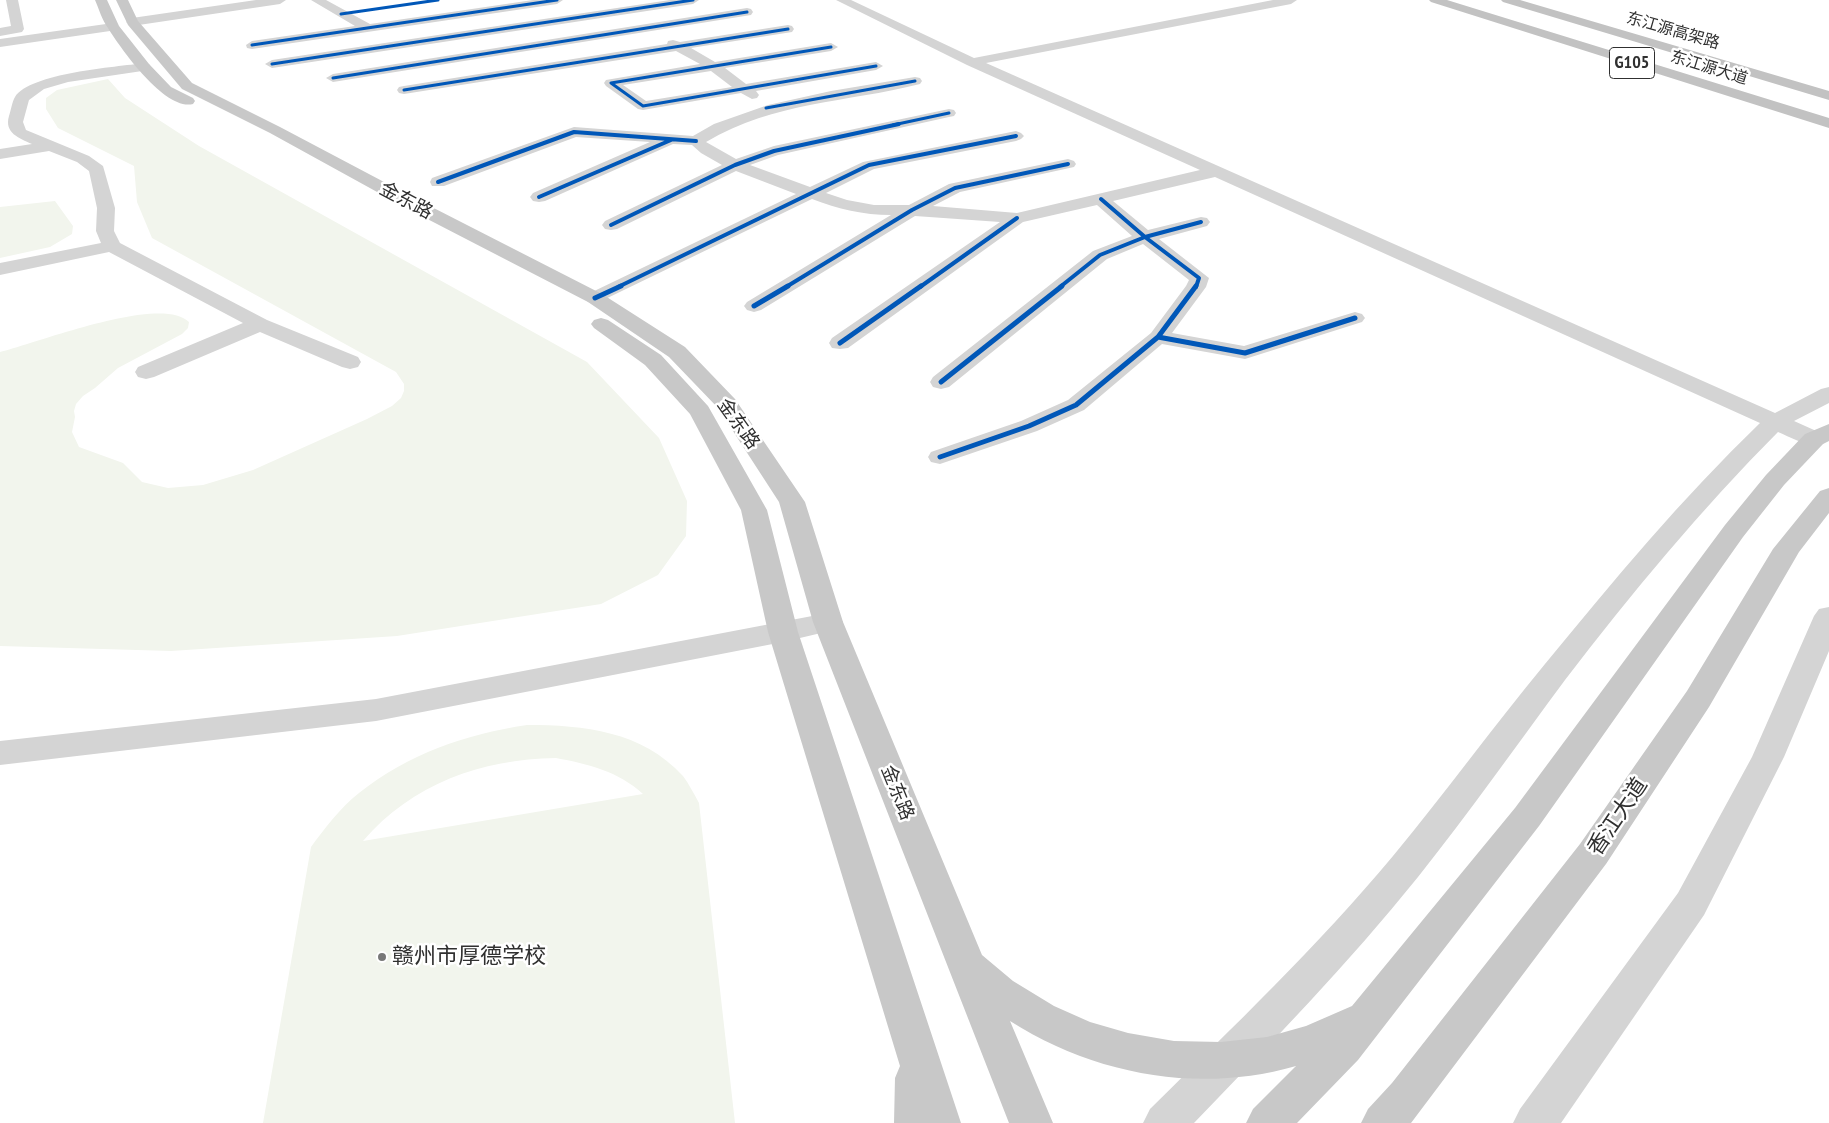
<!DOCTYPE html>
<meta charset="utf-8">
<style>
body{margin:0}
canvas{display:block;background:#fff}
</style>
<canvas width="1829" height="1123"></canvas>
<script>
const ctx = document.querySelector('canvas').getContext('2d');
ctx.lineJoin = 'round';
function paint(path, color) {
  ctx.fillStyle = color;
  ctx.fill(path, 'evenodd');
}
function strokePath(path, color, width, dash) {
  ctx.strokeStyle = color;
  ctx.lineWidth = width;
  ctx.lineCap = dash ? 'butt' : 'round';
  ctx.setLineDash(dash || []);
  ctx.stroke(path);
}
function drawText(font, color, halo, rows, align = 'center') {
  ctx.font = font + ' "PT Sans Narrow","Noto Sans SC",sans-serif';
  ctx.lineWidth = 5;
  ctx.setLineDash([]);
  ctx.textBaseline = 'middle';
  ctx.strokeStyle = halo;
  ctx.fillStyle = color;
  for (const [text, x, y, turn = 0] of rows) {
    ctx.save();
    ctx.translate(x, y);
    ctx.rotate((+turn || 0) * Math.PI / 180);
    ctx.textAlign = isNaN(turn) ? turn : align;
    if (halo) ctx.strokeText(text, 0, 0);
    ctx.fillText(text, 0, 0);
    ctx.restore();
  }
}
paint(new Path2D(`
 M108,79L125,98L199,146L587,362L659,438L687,501L686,536L658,575L601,604L397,636L171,651L0,646V352C37,343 161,294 189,322L188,328L182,334L118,368L95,388L83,396L76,404L74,411L75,417L72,432L79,447L123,463L142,482L168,488L203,485L253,470L367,419L392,406L401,398L404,391V384L396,372L152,238L137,202L134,166L58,128L46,109V98L57,90Z
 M55,201L73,226L72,234L50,247L0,258V207Z
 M527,725C584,725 642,731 683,776C689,784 694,794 699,803L735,1123H263L311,847C325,828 340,808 359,793C408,754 466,734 527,725ZM556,758C588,764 618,771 643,794L363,841C412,784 481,759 556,758Z`), '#f2f5ed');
paint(new Path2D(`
 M6,0H18L24,29L22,32L0,36V28L11,26Z
 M256,0H286L280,4L132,26L126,22L132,18Z
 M311,0H326L370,24L533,0H563L557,4L252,49L247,48L246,45L252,41L355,26Z
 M670,0H699L693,4L272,68L265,64L272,60Z
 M836,0H851L974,58L1273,0H1297L1291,4L986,63L1775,413L1821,389L1829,387V403L1794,421L1823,434L1826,439L1823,444C1807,448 1793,438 1778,432C1701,509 1631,594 1565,680C1516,746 1469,813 1418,877C1348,964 1271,1043 1194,1123H1143L1150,1109C1233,1027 1318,946 1393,856C1445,793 1493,727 1545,664C1613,581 1682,498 1760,423L1215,177L1113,201L1148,230L1201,217L1207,218L1210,222L1207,226L1159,239L1209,278L1206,287L1172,333L1244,346L1355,312L1362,314L1365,318L1362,322L1245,359L1162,344L1084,410L1037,431L940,464L931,462L928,457L931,452L1021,421L1068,400L1151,333L1186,286L1189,280L1143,244L1107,259L949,387L941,389L933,387L930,382L933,377L1093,251L1132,236L1097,205L1023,222L848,348L840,349L832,348L829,343L832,338L1000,222L915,216L761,310L754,312L747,310L744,306L747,302L891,215C863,215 838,209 812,199L595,304L588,302L585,298L588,294L796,194L736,171L617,229L611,230L605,229L602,225L605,221L722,165L701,153L692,145L673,144L545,201L539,202L533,201L530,197L533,193L650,142L576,137L444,186H432L430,182L432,178L574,127L693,136L714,124L768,105L831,91L915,77L920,78L922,81L920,84C845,103 776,101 706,142L736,159L774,146L949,109L954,110L956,113L954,116L949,117L778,155L750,165L810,187L863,162L1016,131L1021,133L1024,136L1021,139L1016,141L874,169L826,193L847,200L874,205H909L949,184L1068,159L1074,161L1076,164L1074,167L960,192L933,206L1017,213L1200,170L967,65Z
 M747,8L751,9L753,12L751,15L333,82L326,78L333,74Z
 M113,23L119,27L117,30L0,47V39Z
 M788,25L792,26L794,29L792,32L691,48L715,62L831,43L838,47L831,51L725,68L746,84L876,62L883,66L876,70L756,91L759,95L757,98L752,99L741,93L643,110L638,109L606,86L604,83L606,80L700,64L676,51L404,94L399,93L397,90L399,87L404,86L667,44L668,41L673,40L680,42ZM711,71L732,87L646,101L623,85Z
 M144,63L149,64L151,67L149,70L68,82L44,89L29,100L23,122L26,130L89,156L103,166L115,208L114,231L120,243L267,320L358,357L361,362L358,367L350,369L342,367L260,332L154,377L146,379L138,377L135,372L138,367L243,323L109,252L0,275V263L101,243L96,231L97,208L89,171L77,162L49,151L0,159V149L32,144C19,138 4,133 9,116C11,110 12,102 15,97C30,73 116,67 144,63Z
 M1829,607V651L1784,757L1704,915L1561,1123H1513L1520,1109L1678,893L1752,757L1814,616L1819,609Z
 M828,613L838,615L843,622L838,629L783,642L376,721L0,765V741L376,699Z`), '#d4d4d4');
paint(new Path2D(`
 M95,0H107L119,26L149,64L171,87L193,98L195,101L193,104C165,111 121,49 108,28C102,20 99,9 95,0Z
 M116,0H128L138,21L192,83L280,127L420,201L602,294L685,347L735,399L805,502L843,622L982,955L1013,981L1054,1006L1090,1022L1128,1033L1174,1041L1221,1042L1267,1037L1306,1026L1352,1006L1515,808L1725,525L1766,475L1805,434L1829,424V441L1823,444L1784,485L1743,537L1539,826L1358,1060L1297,1123H1246L1253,1109L1296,1066C1199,1094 1095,1075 1010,1021L1053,1123H1009L813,622L779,502L718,408L669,357L588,302L408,209L270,133L182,89L128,25Z
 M601,318L608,320L661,355L708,406L767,510L798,632L961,1123H894L895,1078L900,1066L768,632L741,510L690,414L645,365L594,328L591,324L594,320Z
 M1829,488V513L1799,552L1709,707L1606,864L1411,1123H1361L1368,1109L1392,1083L1580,844L1687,691L1773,549L1820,491Z`), '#c8c8c8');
paint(new Path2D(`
 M1429,0H1447L1829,118V128L1431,2Z
 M1501,0H1520L1829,91V100L1503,2Z`), '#c2c2c2');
strokePath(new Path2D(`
 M341,14L438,0
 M252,45L557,0
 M272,64L693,0
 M333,78L747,12
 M611,83L643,106L876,66
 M611,83L831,47
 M404,90L788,29
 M766,108L915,81
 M893,125L949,113`), '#0057b8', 3);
strokePath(new Path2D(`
 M438,182L574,132L696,141
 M539,197L671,140
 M1101,199L1145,237L1199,278L1196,287
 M611,225L735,165L774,151L899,124
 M618,287L869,165L1016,136
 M786,287L912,210L955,188L1068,164
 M920,287L1017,218
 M1060,287L1100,255L1145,237L1201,222`), '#0057b8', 4);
strokePath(new Path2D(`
 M595,298L621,286
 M754,306L788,286
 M1158,337L1245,353L1355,318
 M840,343L921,286
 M941,382L1062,286
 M940,457L1029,426L1076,405L1158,337L1196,286`), '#0057b8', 5);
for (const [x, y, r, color] of [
 [382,957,5,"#787878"]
]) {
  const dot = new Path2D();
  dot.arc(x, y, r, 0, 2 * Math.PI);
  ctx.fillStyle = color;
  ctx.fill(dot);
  strokePath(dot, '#fff', 2);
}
drawText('16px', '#303030', '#fff', [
 ["东江源高架路",1673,31,16],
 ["东江源大道",1709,68,17]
]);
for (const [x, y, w] of [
 [1632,63,45]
]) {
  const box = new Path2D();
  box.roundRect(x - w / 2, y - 15.5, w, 31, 4);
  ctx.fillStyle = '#fff';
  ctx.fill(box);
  strokePath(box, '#303030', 1);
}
drawText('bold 18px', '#303030', null, [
 ["G105",1632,63]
]);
drawText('19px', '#303030', '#fff', [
 ["金东路",406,201,28],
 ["金东路",738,424,54],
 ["金东路",897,793,68]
]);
drawText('22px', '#303030', '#fff', [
 ["香江大道",1618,817,-56]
]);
drawText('22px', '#303030', '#fff', [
 ["赣州市厚德学校",392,957]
], 'left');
</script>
